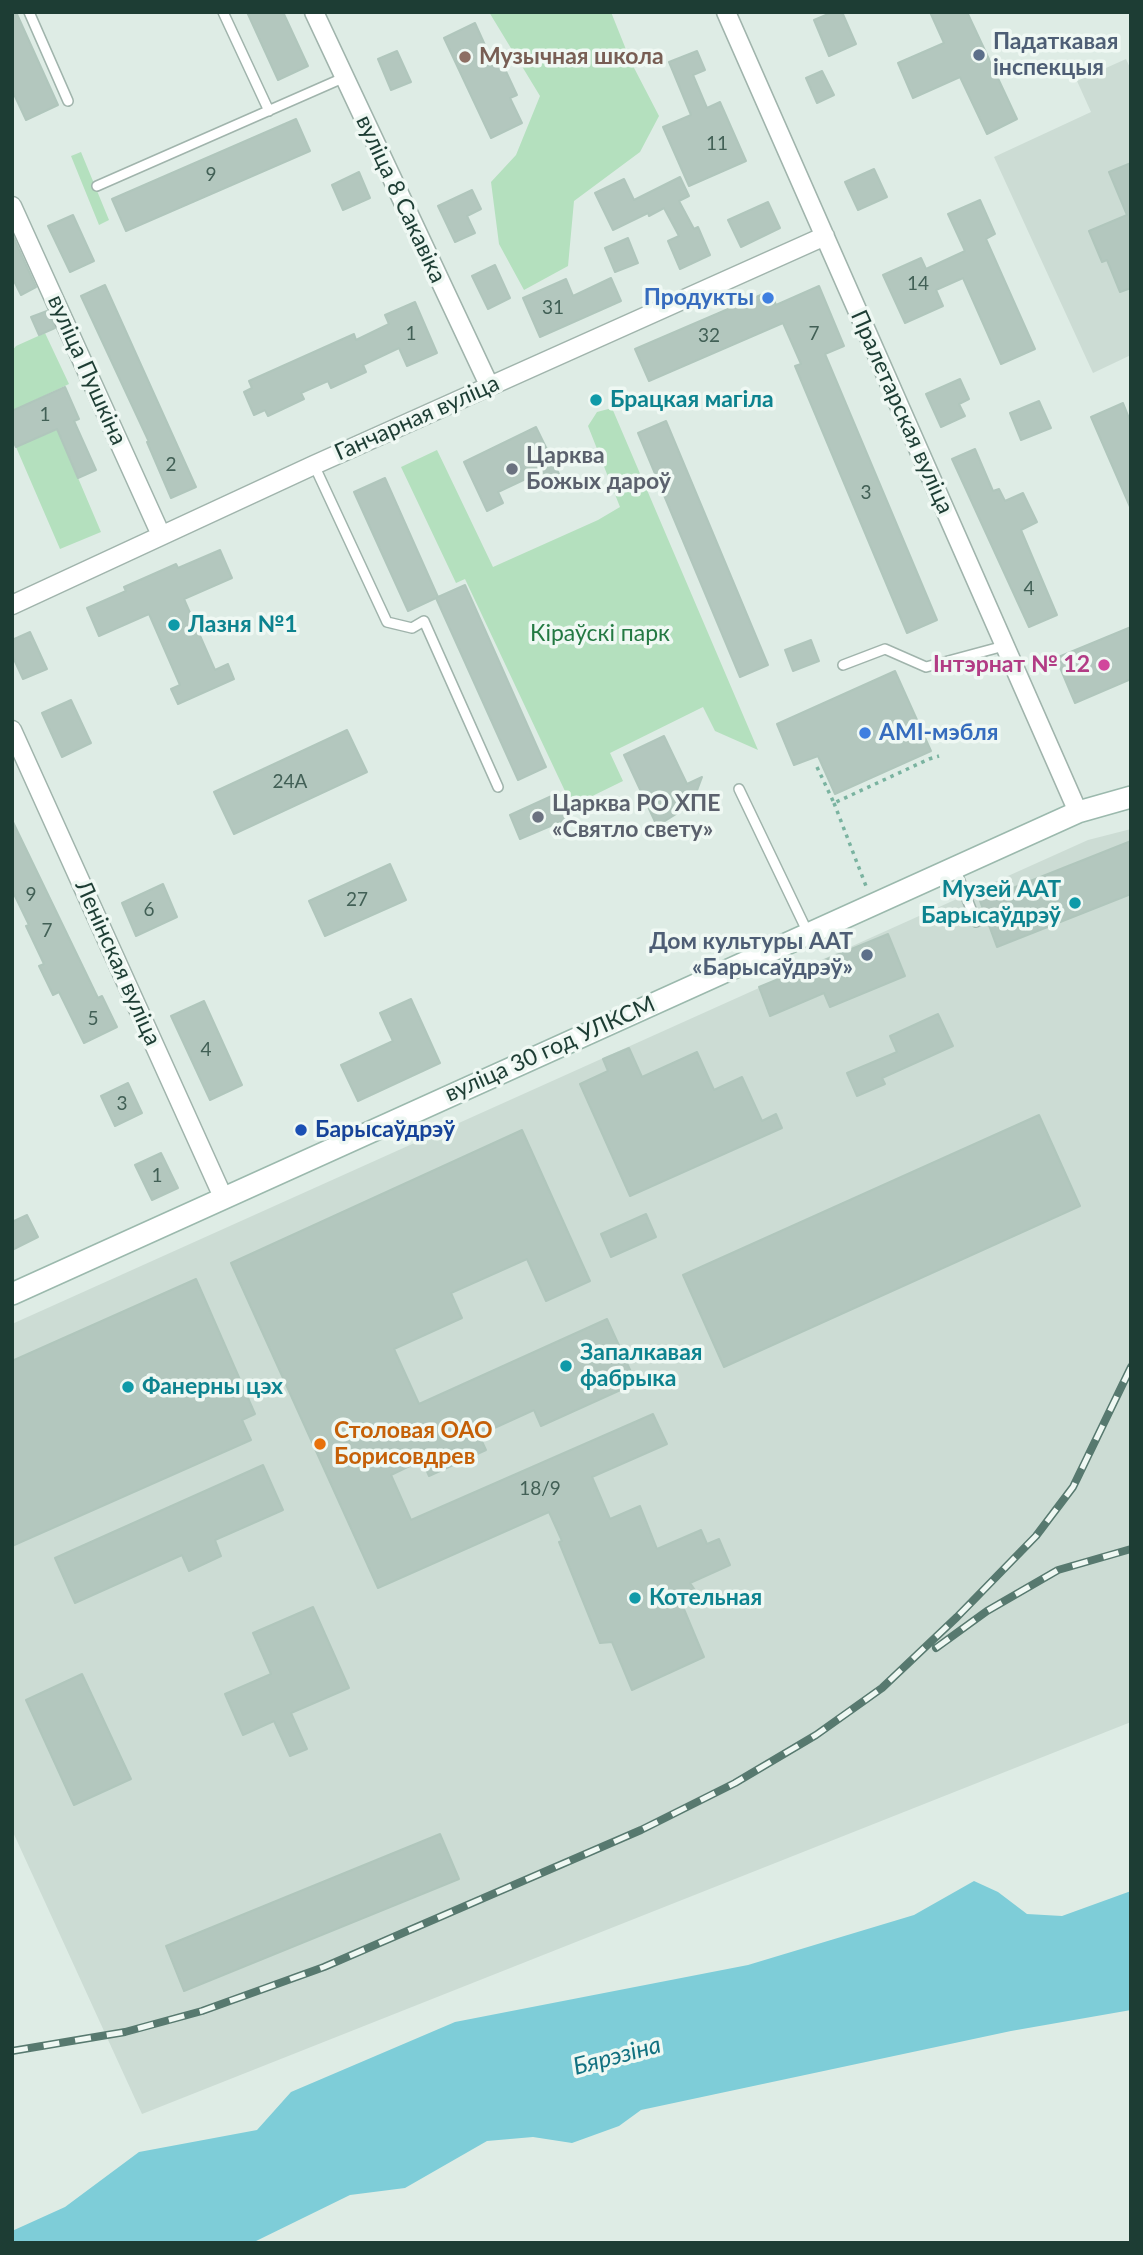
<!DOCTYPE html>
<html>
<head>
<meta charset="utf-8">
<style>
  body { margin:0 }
  #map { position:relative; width:1143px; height:2255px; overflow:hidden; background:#deece5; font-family:Lato,sans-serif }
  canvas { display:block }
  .frame { position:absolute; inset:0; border:14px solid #1d3d34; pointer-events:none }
</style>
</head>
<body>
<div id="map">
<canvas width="1143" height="2255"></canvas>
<div class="frame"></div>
</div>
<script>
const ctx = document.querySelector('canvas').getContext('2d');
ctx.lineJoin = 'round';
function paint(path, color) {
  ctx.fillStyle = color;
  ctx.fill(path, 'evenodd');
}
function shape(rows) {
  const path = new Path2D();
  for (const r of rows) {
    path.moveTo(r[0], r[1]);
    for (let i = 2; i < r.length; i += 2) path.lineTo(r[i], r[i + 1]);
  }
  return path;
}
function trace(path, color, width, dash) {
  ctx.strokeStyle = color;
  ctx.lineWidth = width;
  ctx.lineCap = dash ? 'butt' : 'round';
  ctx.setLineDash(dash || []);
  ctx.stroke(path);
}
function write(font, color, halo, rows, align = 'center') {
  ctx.font = font + ' Lato,sans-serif';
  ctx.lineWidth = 7;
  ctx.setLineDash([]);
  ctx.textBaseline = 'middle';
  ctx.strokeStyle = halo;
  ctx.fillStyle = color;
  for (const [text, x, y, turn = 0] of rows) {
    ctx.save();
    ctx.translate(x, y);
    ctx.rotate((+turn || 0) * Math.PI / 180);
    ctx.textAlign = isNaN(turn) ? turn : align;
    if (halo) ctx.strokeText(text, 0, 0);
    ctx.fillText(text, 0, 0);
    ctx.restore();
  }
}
paint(shape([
  [1126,59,1131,70,1131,355,1093,373,994,157,1091,112,1077,81],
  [1131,829,1131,1722,142,2114,12,1830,12,1324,1088,840]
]), '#ccdcd4');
paint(shape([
  [489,12,611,12,631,62,659,116,640,152,574,201,568,266,524,290,499,244,491,182,516,155,540,96],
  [81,152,109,220,99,225,71,156],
  [45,333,69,384,12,411,12,351,16,346],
  [612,408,758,750,715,731,703,707,610,753,623,781,572,806,465,579,456,583,401,467,437,450,493,567,598,520,620,507,588,426,597,412],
  [75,422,84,443,67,452,101,532,60,549,16,447]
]), '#b4e0be');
paint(shape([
  [974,1881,998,1892,1027,1914,1062,1916,1131,1891,1131,2010,1011,2031,641,2110,619,2126,572,2143,533,2137,487,2141,405,2188,350,2195,252,2243,12,2243,12,2231,65,2207,139,2152,257,2130,291,2092,455,2022,748,1965,914,1915]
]), '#7ecdd8');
const building = shape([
  [12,12,16,12,58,105,26,120,12,90,12,12],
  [247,12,283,12,308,66,278,80,247,12],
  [833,12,842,12,856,44,829,56,814,20,833,12],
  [930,12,967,12,1017,119,987,134,960,77,913,98,898,63,944,43,930,12],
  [475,23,489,54,496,50,517,95,510,98,522,123,491,138,444,38,475,23],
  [397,51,411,82,391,90,378,59,397,51],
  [697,51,705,70,693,75,707,108,720,102,746,161,689,186,663,127,691,115,669,62,697,51],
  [822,71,834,95,817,103,806,78,822,71],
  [296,119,310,151,126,231,112,199,296,119],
  [1131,163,1131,288,1120,292,1107,260,1102,262,1089,231,1127,215,1109,172,1131,163],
  [874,169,887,197,858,210,845,182,874,169],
  [359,172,370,198,343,210,332,185,359,172],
  [680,177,689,196,679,201,694,229,698,227,710,255,680,269,668,241,679,236,664,208,649,216,648,213,613,230,595,193,624,179,634,200,680,177],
  [472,190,481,209,467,216,475,233,455,242,438,206,472,190],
  [980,200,995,234,986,239,1035,349,1001,364,963,278,936,290,943,306,905,323,883,275,921,258,926,269,965,251,948,214,980,200],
  [768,202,780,228,741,247,728,220,768,202],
  [73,215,94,261,70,272,48,226,73,215],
  [12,234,36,287,21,295,12,277,12,234],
  [628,238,638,263,615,272,605,248,628,238],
  [495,265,510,298,488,309,472,276,495,265],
  [611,278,621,301,540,337,523,298,566,279,573,296,611,278],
  [105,285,196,487,171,498,147,442,149,442,81,296,105,285],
  [819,286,844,346,825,354,937,620,907,633,795,366,801,364,783,323,649,381,635,349,770,291,776,305,819,286],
  [415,302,437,353,407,366,399,348,363,365,366,372,331,388,328,381,301,393,304,399,268,416,265,410,254,415,244,392,252,388,249,381,354,334,356,340,389,324,385,315,415,302],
  [47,311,55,328,39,335,31,317,47,311],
  [960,379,969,399,959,404,965,416,941,427,926,394,960,379],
  [65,387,79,419,74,421,96,470,78,478,57,429,16,447,12,439,12,411,65,387],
  [1039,401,1051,428,1021,440,1010,413,1039,401],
  [1123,403,1131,423,1131,509,1091,417,1123,403],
  [666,421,768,665,740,677,638,433,666,421],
  [536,427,560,476,538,487,532,476,498,492,503,503,487,511,464,462,536,427],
  [975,449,993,491,999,489,1005,501,1023,493,1037,522,1021,530,1057,615,1029,627,952,459,975,449],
  [385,478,438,597,465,585,546,767,518,780,436,598,408,611,354,492,385,478],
  [220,550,232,578,184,599,215,670,228,664,234,679,178,704,171,689,180,685,149,614,99,636,87,608,126,591,124,587,176,564,178,568,220,550],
  [1131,627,1131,679,1075,703,1056,658,1131,627],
  [30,632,47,669,23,679,12,655,12,640,30,632],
  [811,640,819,661,793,671,785,650,811,640],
  [895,671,931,751,835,794,818,756,794,765,777,724,895,671],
  [71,700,91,743,62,757,42,713,71,700],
  [347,730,367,772,234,834,214,792,347,730],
  [664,736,687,784,702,777,692,804,657,826,624,755,664,736],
  [556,794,567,819,520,839,510,815,556,794],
  [12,820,98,998,102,996,117,1027,84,1043,59,992,53,995,39,966,44,964,26,926,29,925,12,890,12,820],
  [1131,841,1131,894,997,947,980,901,1131,841],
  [390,864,406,900,325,936,309,901,390,864],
  [163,884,177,917,136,936,122,903,163,884],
  [888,934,905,976,830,1007,824,993,770,1016,759,987,888,934],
  [411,999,440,1063,358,1101,341,1065,393,1041,380,1013,411,999],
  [204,1001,242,1085,210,1100,171,1016,204,1001],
  [938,1014,953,1046,882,1078,885,1084,857,1096,847,1073,897,1052,890,1036,938,1014],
  [629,1048,642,1077,697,1052,714,1090,742,1077,762,1121,776,1114,782,1128,630,1196,580,1084,608,1071,603,1059,629,1048],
  [128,1083,142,1113,115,1126,101,1096,128,1083],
  [1039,1115,1080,1206,724,1367,683,1275,1039,1115],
  [522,1130,590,1281,546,1301,527,1259,451,1293,462,1318,394,1349,419,1404,607,1319,636,1383,541,1426,534,1410,479,1435,486,1450,429,1476,422,1460,391,1475,411,1520,653,1414,667,1444,592,1477,610,1519,640,1506,657,1549,701,1530,707,1544,719,1539,730,1565,690,1583,697,1593,681,1602,704,1657,632,1690,612,1642,600,1643,559,1542,562,1541,549,1512,378,1588,231,1263,522,1130],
  [161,1153,178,1188,152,1200,135,1165,161,1153],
  [646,1214,656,1237,611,1257,601,1234,646,1214],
  [27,1215,38,1237,12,1250,12,1222,27,1215],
  [196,1279,255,1414,242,1420,251,1440,12,1546,12,1361,196,1279],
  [263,1465,283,1510,215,1540,221,1556,189,1571,182,1555,75,1603,55,1558,263,1465],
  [313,1607,349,1688,291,1713,307,1749,290,1756,274,1721,243,1735,225,1694,271,1674,253,1633,313,1607],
  [82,1674,131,1779,74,1805,26,1700,82,1674],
  [440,1834,459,1879,184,1991,166,1946,440,1834]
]);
paint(building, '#b3c7be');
trace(building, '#b0c6bc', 2);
const lane = shape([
  [29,12,68,101],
  [223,12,269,111],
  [97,186,343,78],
  [314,465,387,622,412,628,424,621,498,787],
  [843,665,885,649,926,667,1004,646],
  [739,789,808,933],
  [955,868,976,922]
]);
const street = shape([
  [314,12,489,385],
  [726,12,1078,812],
  [12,206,161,535],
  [12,605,314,465,825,236],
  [12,730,223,1197]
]);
const secondary = shape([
  [12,1294,1078,812,1131,797]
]);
trace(lane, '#a0b4ac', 12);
trace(street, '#a0b4ac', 21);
trace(secondary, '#9bb9ad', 24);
trace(shape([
  [817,767,834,803,929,759,939,756],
  [834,803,866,886]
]), '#7ab3a0', 3.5, [3.5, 5]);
trace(lane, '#fff', 9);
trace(street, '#fff', 18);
trace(secondary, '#fff', 21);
const rail = shape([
  [936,1648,987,1611,1058,1570,1131,1549],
  [12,2051,125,2032,202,2011,324,1967,641,1830,735,1783,816,1735,882,1688,957,1617,1036,1536,1073,1487,1131,1367]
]);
trace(rail, '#57796f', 8);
trace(rail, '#eff8f3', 5, [16]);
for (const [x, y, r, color] of [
  [979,55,7,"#5c6f8a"],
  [465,57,7,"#8d6e63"],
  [768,298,7,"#3f7fe0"],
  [596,400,7,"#0f9aa8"],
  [512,469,7,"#6b7280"],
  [174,625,7,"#0f9aa8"],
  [1104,665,7,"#d1479c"],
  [865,733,7,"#3f7fe0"],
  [538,817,7,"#6b7280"],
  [1075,903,7,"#0f9aa8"],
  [867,955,7,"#5c6f8a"],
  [301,1130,7,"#1a4fb4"],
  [566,1366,7,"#0f9aa8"],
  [128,1387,7,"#0f9aa8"],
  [320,1444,7,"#e8710a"],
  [635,1598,7,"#0f9aa8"]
]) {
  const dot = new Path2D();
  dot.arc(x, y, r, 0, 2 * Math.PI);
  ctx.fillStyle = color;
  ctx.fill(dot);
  trace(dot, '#eff8f3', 2.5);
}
write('19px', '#426056', null, [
  ["11",717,144],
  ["9",211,175],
  ["14",918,284],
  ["31",553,308],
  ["1",411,334],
  ["7",814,334],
  ["32",709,336],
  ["1",45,415],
  ["2",171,465],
  ["3",866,493],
  ["4",1029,589],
  ["24А",290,782],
  ["9",31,895],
  ["27",357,900],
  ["6",149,910],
  ["7",47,931],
  ["5",93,1019],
  ["4",206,1050],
  ["3",122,1104],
  ["1",157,1176],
  ["18/9",540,1489]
]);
write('bold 23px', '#4e5e75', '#eff8f3', [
  ["Падаткавая",993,42],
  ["інспекцыя",993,68],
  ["Дом культуры ААТ",853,942,"right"],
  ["«Барысаўдрэў»",853,968,"right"]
], 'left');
write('bold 23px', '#785e54', '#eff8f3', [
  ["Музычная школа",479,57]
], 'left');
write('23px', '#1d3d34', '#eff8f3', [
  ["вуліца 8 Сакавіка",401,199,65],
  ["вуліца Пушкіна",87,370,66],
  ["Пралетарская вуліца",902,412,66],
  ["Ганчарная вуліца",417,418,-24],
  ["Ленінская вуліца",118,963,66],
  ["вуліца 30 год УЛКСМ",550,1049,-24]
]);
write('bold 23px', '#366cbe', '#eff8f3', [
  ["Продукты",754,298],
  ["AMI-мэбля",879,733,"left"]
], 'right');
write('bold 23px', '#0d838f', '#eff8f3', [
  ["Брацкая магіла",610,400],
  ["Лазня №1",188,625],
  ["Музей ААТ",1061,890,"right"],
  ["Барысаўдрэў",1061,916,"right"],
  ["Запалкавая",580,1353],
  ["фабрыка",580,1379],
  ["Фанерны цэх",142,1387],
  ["Котельная",649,1598]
], 'left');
write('bold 23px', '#5b616d', '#eff8f3', [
  ["Царква",526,456],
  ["Божых дароў",526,482],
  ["Царква РО ХПЕ",552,804],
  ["«Святло свету»",552,830]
], 'left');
write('23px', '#237942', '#eff8f3', [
  ["Кіраўскі парк",600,634]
]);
write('bold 23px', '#b23c85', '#eff8f3', [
  ["Інтэрнат № 12",1090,665]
], 'right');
write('bold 23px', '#164399', '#eff8f3', [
  ["Барысаўдрэў",315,1130]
], 'left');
write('bold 23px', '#c56008', '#eff8f3', [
  ["Столовая ОАО",334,1431],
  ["Борисовдрев",334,1457]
], 'left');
write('italic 24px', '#117180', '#eff8f3', [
  ["Бярэзіна",617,2056,-15]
]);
</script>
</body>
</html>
